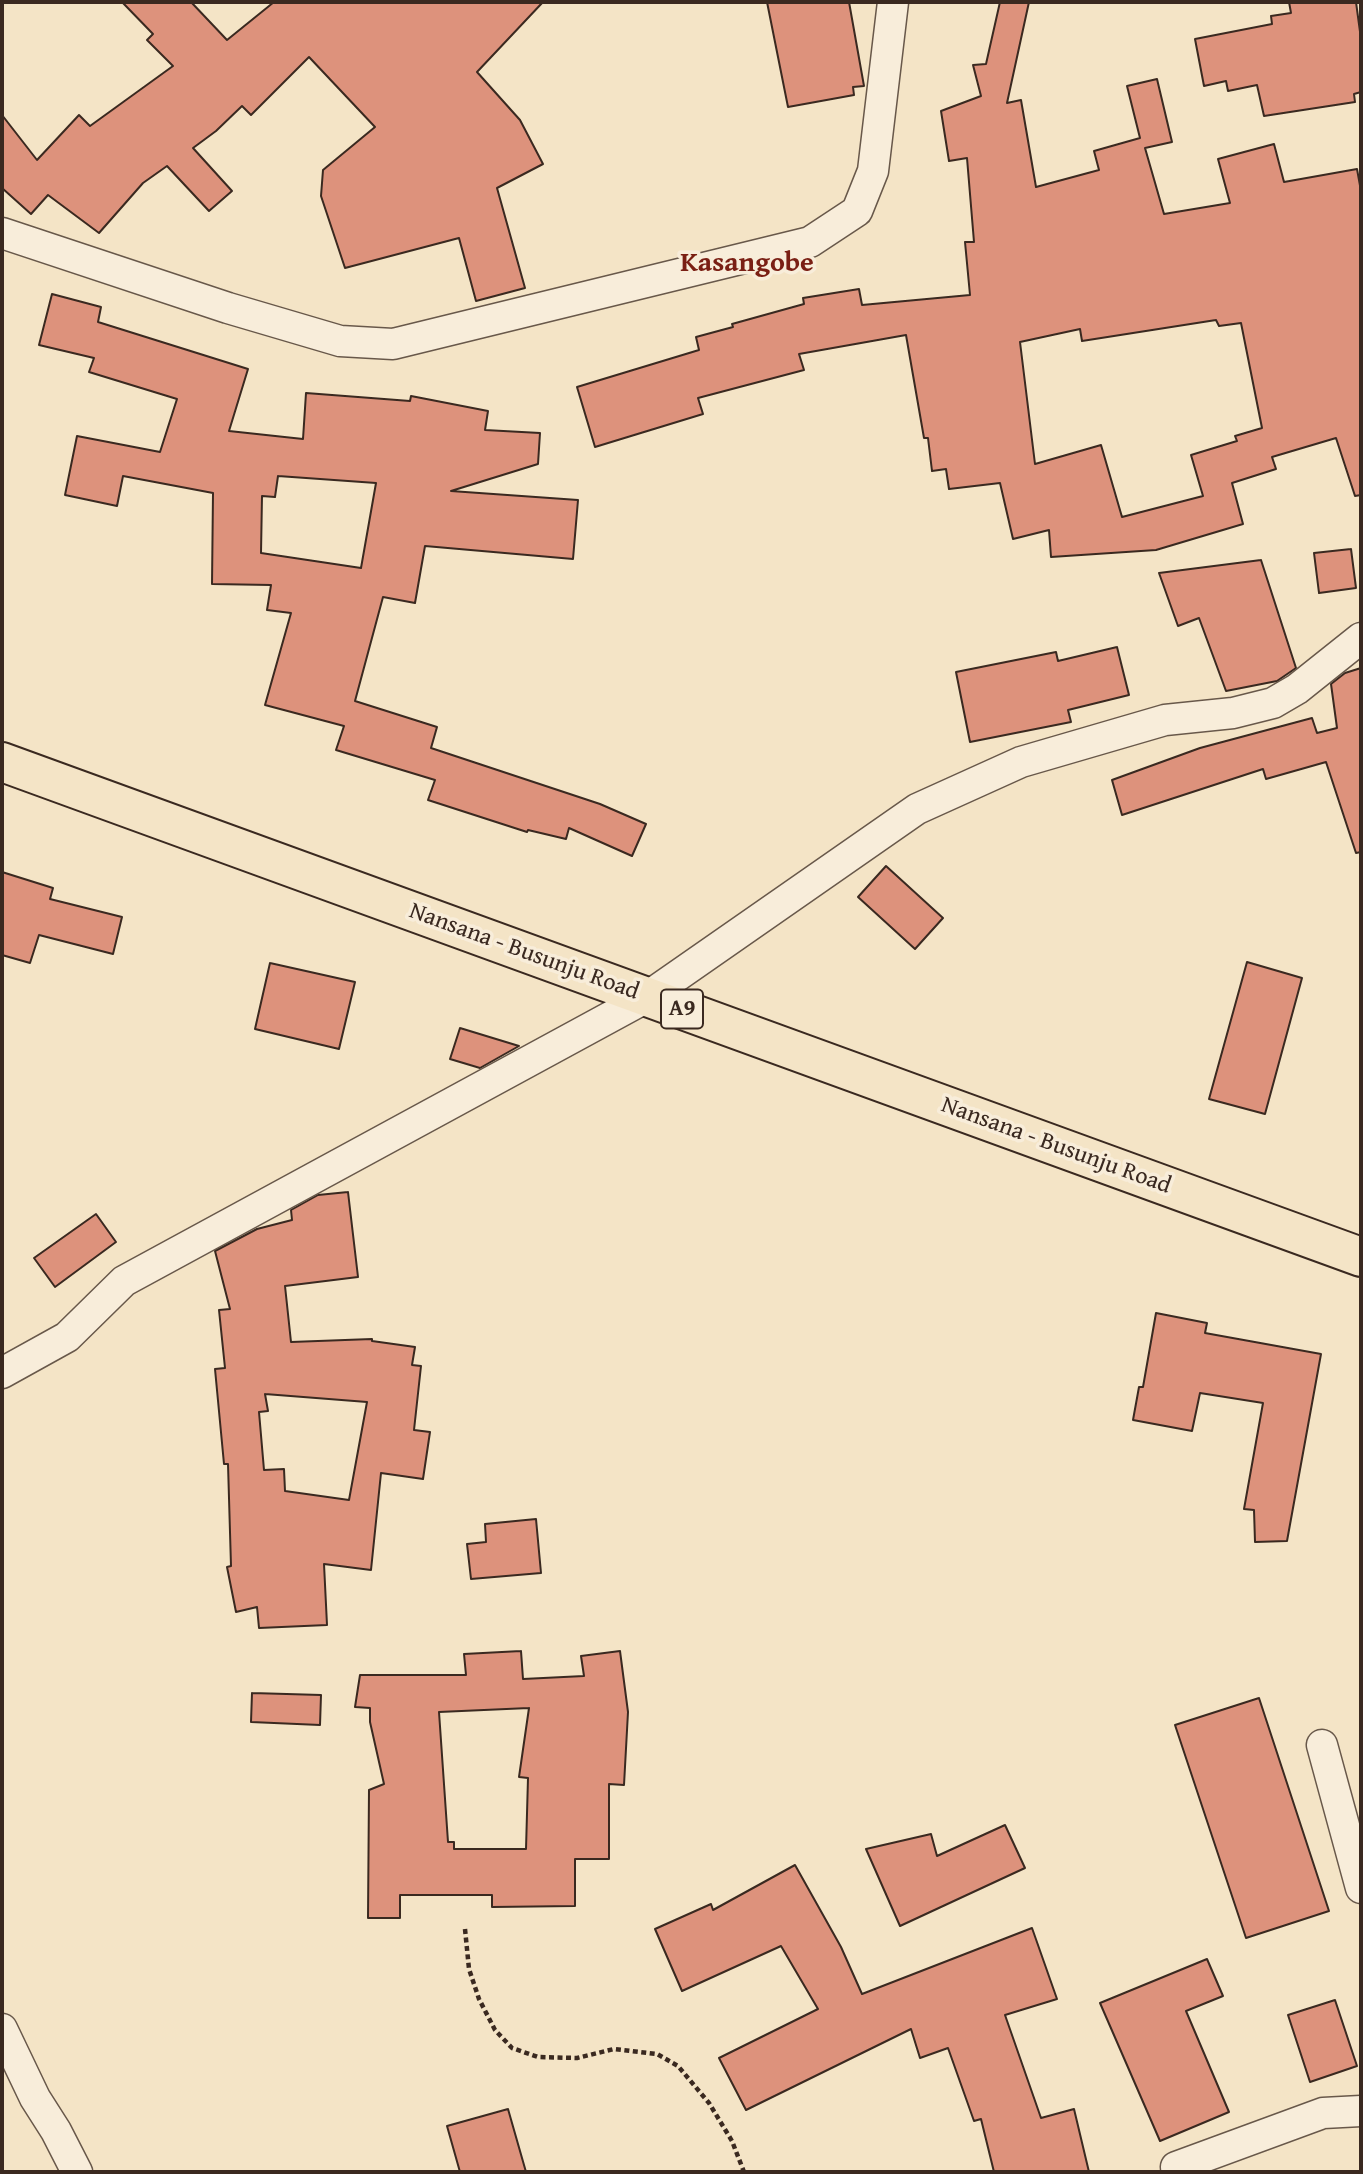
<!DOCTYPE html>
<html>
<head>
<meta charset="utf-8">
<style>
  body { margin:0 }
  #map { position:relative; width:1363px; height:2174px; overflow:hidden; background:#f4e4c6; font-family:"Gentium Book Plus",serif }
  canvas { display:block }
  .frame { position:absolute; inset:0; border:4px solid #3a2920; pointer-events:none }
</style>
</head>
<body>
<div id="map">
<canvas width="1363" height="2174"></canvas>
<div class="frame"></div>
</div>
<script>
const ctx = document.querySelector('canvas').getContext('2d');
ctx.lineJoin = 'round';
function paint(path, color) {
  ctx.fillStyle = color;
  ctx.fill(path, 'evenodd');
}
function shape(rows) {
  const path = new Path2D();
  for (const r of rows) {
    path.moveTo(r[0], r[1]);
    for (let i = 2; i < r.length; i += 2) path.lineTo(r[i], r[i + 1]);
  }
  return path;
}
function trace(path, color, width, dash) {
  ctx.strokeStyle = color;
  ctx.lineWidth = width;
  ctx.lineCap = dash ? 'butt' : 'round';
  ctx.setLineDash(dash || []);
  ctx.stroke(path);
}
function write(font, color, halo, rows, align = 'center') {
  ctx.font = font + ' "Gentium Book Plus",serif';
  ctx.lineWidth = 7;
  ctx.setLineDash([]);
  ctx.textBaseline = 'middle';
  ctx.strokeStyle = halo;
  ctx.fillStyle = color;
  for (const [text, x, y, turn = 0] of rows) {
    ctx.save();
    ctx.translate(x, y);
    ctx.rotate((+turn || 0) * Math.PI / 180);
    ctx.textAlign = isNaN(turn) ? turn : align;
    if (halo) ctx.strokeText(text, 0, 0);
    ctx.fillText(text, 0, 0);
    ctx.restore();
  }
}
const building = shape([
  [122,2,191,2,227,40,274,2,543,2,477,72,520,120,543,164,497,188,525,288,476,301,459,238,345,268,321,196,323,170,375,127,309,57,251,115,242,106,216,131,193,148,232,191,209,211,167,166,143,183,99,233,48,195,31,214,2,188,2,115,37,160,79,115,90,126,173,66,147,40,153,34,122,2],
  [767,2,849,2,864,86,853,87,854,95,788,107,767,2],
  [1000,2,1029,2,1007,103,1021,100,1036,187,1099,170,1094,151,1140,138,1127,86,1157,79,1172,142,1145,148,1164,214,1230,203,1218,159,1274,144,1284,182,1357,169,1361,191,1361,495,1355,496,1336,438,1272,457,1276,469,1232,483,1243,524,1156,550,1051,557,1049,530,1013,539,1000,483,949,489,946,469,932,471,928,438,924,438,906,335,799,354,804,370,698,398,703,414,595,447,577,387,699,350,696,337,733,327,732,324,804,304,803,298,859,289,862,305,970,295,965,242,974,242,967,158,949,161,941,111,981,96,973,65,986,64,1000,2],
  [1216,320,1219,326,1241,323,1262,428,1235,436,1237,441,1191,455,1203,496,1122,517,1101,445,1035,464,1020,342,1080,329,1082,341,1216,320],
  [1289,2,1356,2,1361,39,1361,92,1354,94,1355,102,1264,116,1257,85,1228,91,1226,81,1204,86,1195,39,1272,24,1271,16,1291,13,1289,2],
  [52,294,101,307,98,322,248,369,229,431,303,439,306,393,410,401,411,396,488,411,485,430,540,433,538,464,451,491,578,500,573,559,425,546,415,603,383,597,355,701,437,727,431,748,600,804,646,824,632,856,569,828,566,839,528,830,527,832,428,800,435,780,336,750,344,726,265,705,291,613,267,610,271,585,212,584,213,493,123,476,117,506,65,495,77,436,160,452,177,399,89,372,94,358,39,345,52,294],
  [278,476,376,483,361,568,261,553,262,496,275,497,278,476],
  [1351,549,1356,588,1319,593,1314,553,1351,549],
  [1261,560,1296,668,1277,681,1226,691,1199,618,1178,626,1159,573,1261,560],
  [1117,647,1129,695,1068,710,1071,722,970,742,956,672,1056,652,1058,661,1117,647],
  [1361,668,1361,852,1356,853,1326,762,1266,779,1263,769,1122,815,1112,780,1200,748,1312,718,1317,733,1337,728,1331,684,1345,673,1361,668],
  [886,866,943,918,915,949,858,897,886,866],
  [2,872,53,888,50,899,122,917,113,954,39,935,30,963,2,955,2,872],
  [1247,962,1302,978,1265,1114,1209,1099,1247,962],
  [270,963,355,982,339,1049,255,1029,270,963],
  [460,1028,519,1046,480,1068,450,1059,460,1028],
  [348,1192,358,1277,285,1286,291,1342,372,1339,372,1341,415,1347,412,1365,421,1366,414,1430,430,1432,423,1479,381,1473,371,1570,324,1564,327,1625,259,1628,257,1607,236,1612,227,1567,231,1566,228,1464,224,1464,215,1369,225,1368,219,1310,230,1309,215,1251,257,1229,292,1220,291,1210,318,1195,348,1192],
  [265,1394,367,1402,349,1500,285,1491,284,1469,264,1470,259,1412,268,1411,265,1394],
  [96,1214,116,1242,55,1287,34,1258,96,1214],
  [1156,1313,1207,1323,1205,1333,1321,1354,1287,1541,1255,1542,1254,1510,1244,1509,1263,1403,1200,1393,1192,1431,1133,1420,1139,1387,1143,1387,1156,1313],
  [536,1519,541,1573,471,1579,467,1544,486,1542,485,1524,536,1519],
  [521,1651,523,1679,584,1676,581,1656,620,1651,628,1712,624,1785,609,1784,609,1859,575,1859,575,1906,492,1907,492,1895,400,1895,400,1918,368,1918,369,1790,384,1784,370,1722,370,1708,355,1707,360,1675,466,1675,464,1654,521,1651],
  [529,1708,519,1777,528,1778,526,1849,454,1849,454,1842,448,1842,439,1712,529,1708],
  [252,1693,321,1695,320,1725,251,1722,252,1693],
  [1259,1698,1329,1911,1246,1938,1175,1725,1259,1698],
  [1005,1825,1025,1868,900,1926,866,1849,931,1834,937,1856,1005,1825],
  [795,1865,841,1947,862,1994,1032,1928,1057,1999,1005,2015,1041,2118,1074,2109,1089,2172,994,2172,981,2119,974,2121,948,2048,920,2058,911,2029,746,2110,719,2058,818,2009,781,1946,682,1991,655,1929,711,1904,713,1910,795,1865],
  [1207,1959,1223,1996,1186,2011,1229,2112,1160,2141,1100,2003,1207,1959],
  [1335,2000,1357,2066,1310,2082,1288,2015,1335,2000],
  [508,2109,526,2172,460,2172,447,2126,508,2109]
]);
paint(building, '#dd927c');
trace(building, '#3a2920', 2);
const street = shape([
  [2,233,228,308,340,341,393,344,810,242,857,211,873,171,893,2],
  [2,1373,67,1337,124,1281,647,997,917,809,1021,762,1165,720,1233,713,1273,703,1297,689,1361,638],
  [1322,1745,1361,1888],
  [2,2029,35,2098,56,2131,77,2172],
  [1176,2167,1323,2113,1361,2111]
]);
const primary = shape([
  [2,762,1361,1257]
]);
trace(street, '#68584a', 33);
trace(primary, '#3a2920', 42);
trace(shape([
  [465,1929,469,1969,479,1999,495,2030,512,2048,538,2057,577,2058,614,2049,657,2054,678,2066,709,2103,732,2141,744,2172]
]), '#3a2920', 4.5, [5, 3.5]);
trace(street, '#f8edda', 30);
trace(primary, '#f4e4c6', 38);
for (const [x, y, w] of [
  [682,1009,42]
]) {
  const box = new Path2D();
  box.roundRect(x - w / 2, y - 19.5, w, 39, 5);
  ctx.fillStyle = '#f8edda';
  ctx.fill(box);
  trace(box, '#3a2920', 2);
}
write('bold 23px', '#3a2920', null, [
  ["A9",682,1009]
]);
write('24px', '#3a2920', '#f8edda', [
  ["Nansana - Busunju Road",524,952,20],
  ["Nansana - Busunju Road",1056,1146,20]
]);
write('bold 28px', '#7a1f14', '#f8edda', [
  ["Kasangobe",747,264]
]);
</script>
</body>
</html>
